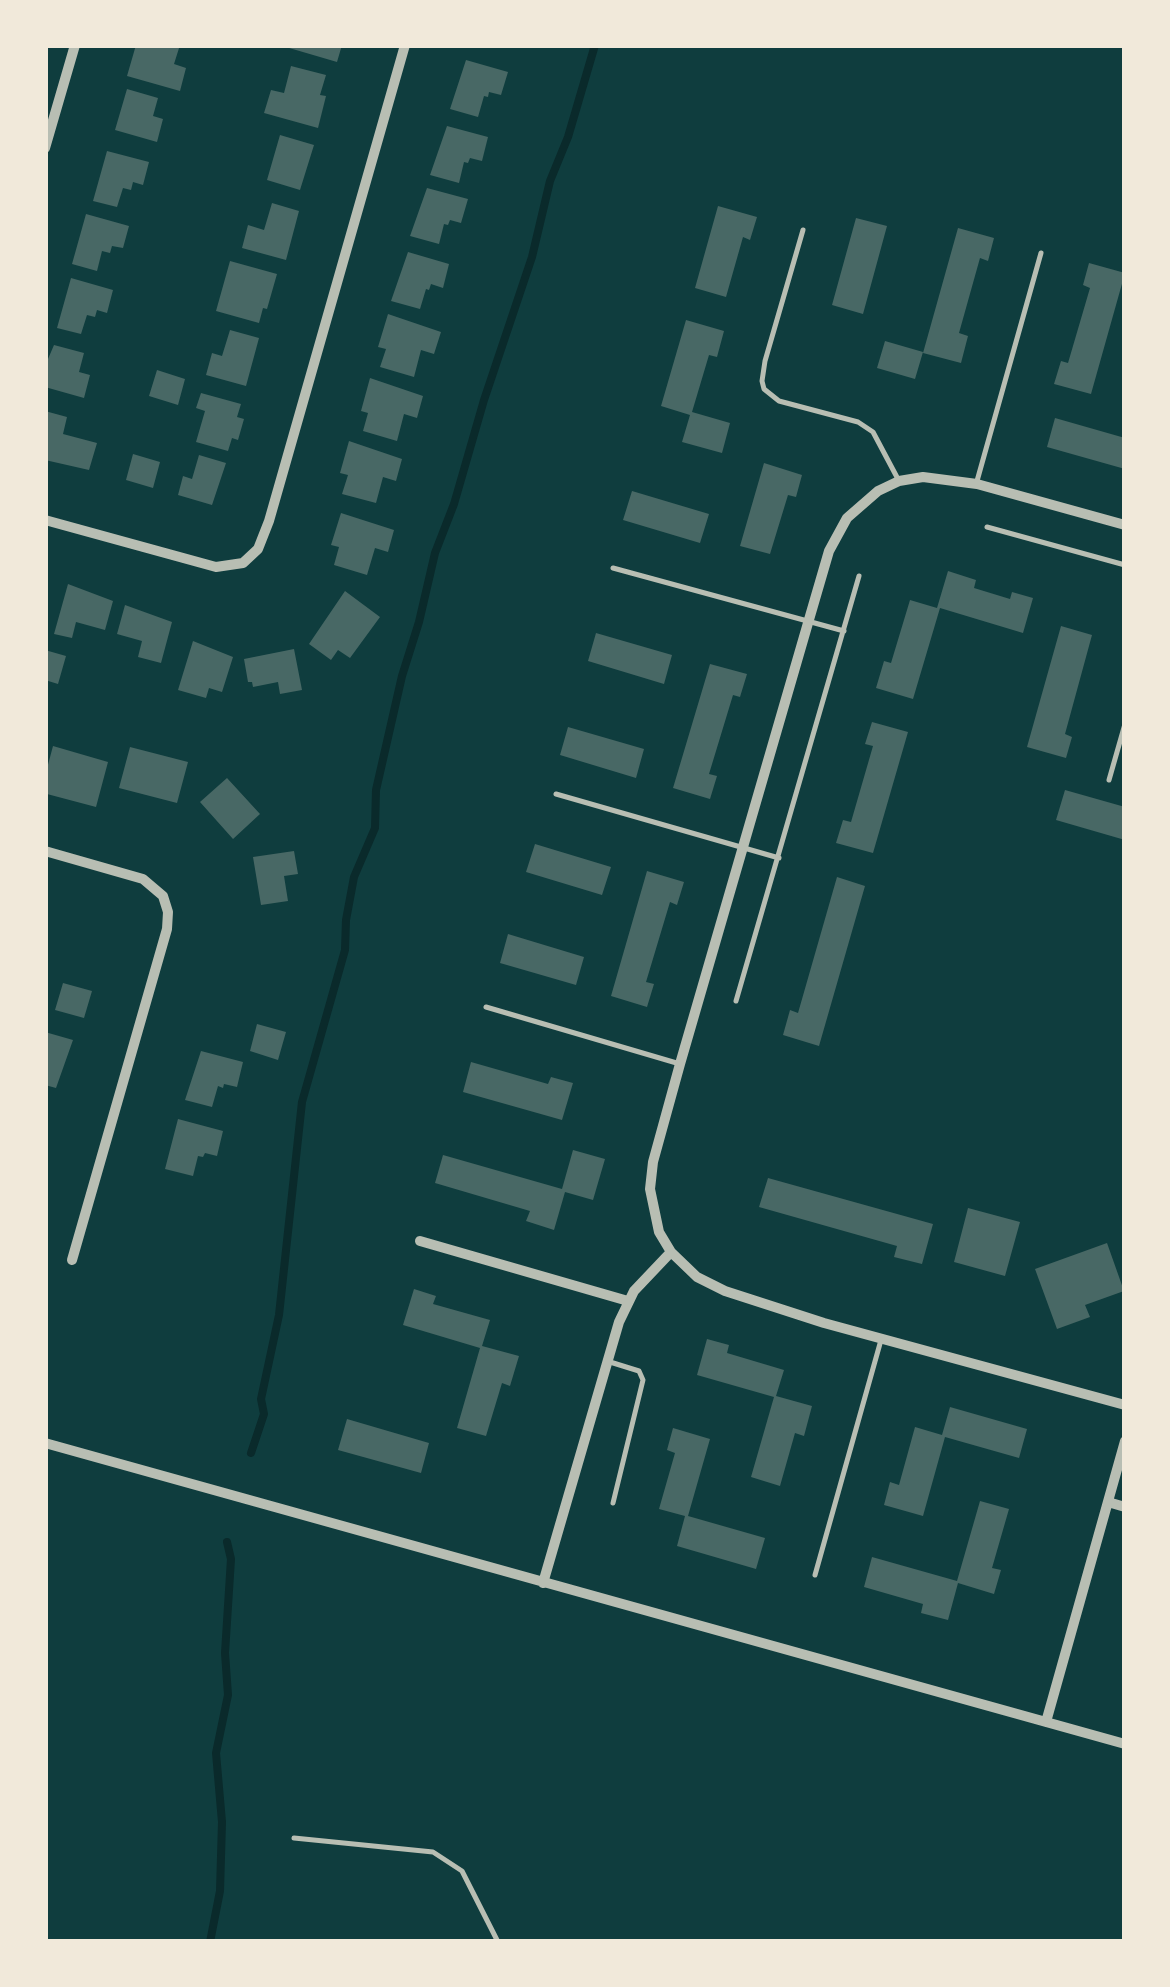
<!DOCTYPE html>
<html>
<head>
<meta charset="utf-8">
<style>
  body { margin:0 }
  #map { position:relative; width:1170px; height:1987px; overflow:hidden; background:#0f3d3e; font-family:Signika,sans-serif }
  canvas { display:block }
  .frame { position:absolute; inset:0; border:48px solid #f1e9da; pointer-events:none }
</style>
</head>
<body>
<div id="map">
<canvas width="1170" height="1987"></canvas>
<div class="frame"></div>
</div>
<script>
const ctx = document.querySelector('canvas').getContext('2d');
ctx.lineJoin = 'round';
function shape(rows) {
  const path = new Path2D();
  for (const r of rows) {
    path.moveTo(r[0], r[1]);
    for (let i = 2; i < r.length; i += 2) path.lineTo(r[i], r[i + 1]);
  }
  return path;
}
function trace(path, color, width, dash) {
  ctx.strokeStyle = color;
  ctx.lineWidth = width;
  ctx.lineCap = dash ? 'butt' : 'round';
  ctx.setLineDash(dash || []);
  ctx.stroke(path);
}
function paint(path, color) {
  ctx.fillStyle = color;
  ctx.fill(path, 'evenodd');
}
trace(shape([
  [251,1453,264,1414,261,1399,279,1315,302,1102,345,950,346,920,354,877,375,828,376,790,402,676,419,622,435,553,454,504,484,400,532,257,550,181,568,137,595,45],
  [210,1942,220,1891,222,1822,216,1753,228,1695,225,1653,231,1559,227,1542]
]), '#0a2a2b', 8);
paint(shape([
  [136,45,180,45,174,64,186,68,180,91,127,76],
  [279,45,342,45,337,62],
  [466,60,508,72,501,95,489,92,488,97,484,96,478,117,450,109],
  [291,66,326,75,320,95,326,96,318,128,264,113,271,90,284,93],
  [127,89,158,98,153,116,163,119,157,142,115,130],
  [447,126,488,137,482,161,470,158,468,163,464,162,459,183,430,175],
  [280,135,314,145,300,190,267,180],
  [107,151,149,162,143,185,133,182,131,190,123,188,117,207,93,201],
  [427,188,468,199,461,223,450,220,448,225,444,224,439,244,410,236],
  [272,203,299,211,286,260,242,248,248,225,264,230],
  [718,206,757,217,750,240,743,237,726,297,695,288],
  [86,214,129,226,123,248,112,246,110,253,102,251,97,271,72,264],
  [856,218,887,226,863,314,832,305],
  [958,228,994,238,988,261,980,258,959,333,968,336,961,363,923,353],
  [408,252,449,264,443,288,431,284,429,290,426,289,420,309,391,301],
  [230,261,277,274,267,309,263,308,259,323,216,311],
  [1089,263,1125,273,1091,394,1054,384,1061,361,1068,363,1090,288,1083,285],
  [71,278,113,290,107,313,97,310,95,317,87,315,81,334,57,328],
  [388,314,441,332,434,354,421,350,414,377,380,367,386,349,378,347],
  [686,320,724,331,717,357,709,355,692,412,730,423,722,453,682,442,690,415,661,406],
  [230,330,259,338,246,386,206,375,212,353,222,356],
  [885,341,923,352,915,379,877,368],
  [54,345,84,353,79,372,90,375,84,398,45,387,45,366],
  [157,370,185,379,178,405,149,396],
  [370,378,423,396,417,418,404,414,397,441,363,431,368,413,361,411],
  [201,393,241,404,237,417,244,419,238,440,232,438,228,451,196,442,205,411,196,408],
  [45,411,67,417,63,434,97,443,89,470,45,460],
  [1055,418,1125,438,1125,469,1047,447],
  [349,441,402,459,396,481,383,477,376,503,342,494,348,475,340,473],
  [133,454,160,462,153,488,126,480],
  [199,455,226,463,212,505,178,495,183,476,192,479],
  [764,463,802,475,796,497,788,495,770,554,740,546],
  [632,491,709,514,700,543,623,520],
  [341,513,394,530,388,552,375,548,367,575,334,565,339,547,331,545],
  [948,571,976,580,974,588,1010,599,1012,592,1033,598,1023,633,940,608,913,699,876,688,884,661,891,663,910,600,937,608],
  [68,584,113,601,105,630,76,622,72,638,54,634],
  [345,591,380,617,350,658,338,650,331,660,309,644],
  [125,605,172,622,161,663,138,657,142,641,117,634],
  [1061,626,1092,635,1065,734,1072,737,1066,758,1027,747],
  [596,633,672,655,664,684,588,661],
  [193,641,233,657,222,692,209,688,206,698,178,690],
  [294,649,302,690,280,694,278,682,253,687,252,682,248,682,244,659],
  [45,650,66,656,58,684,45,680],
  [710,664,747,674,740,697,733,695,709,774,717,776,710,799,673,788],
  [872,722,908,732,873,853,836,843,843,820,851,822,873,746,865,744],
  [568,727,644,749,636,778,560,755],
  [53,746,108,762,96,807,47,794,45,776],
  [130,747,188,762,177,803,119,788],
  [227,778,260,814,233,839,200,802],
  [1065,790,1125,807,1125,840,1056,820],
  [535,844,611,867,602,895,526,872],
  [294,851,298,874,284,876,288,901,261,905,253,857],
  [647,871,684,882,677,905,670,902,646,982,654,984,647,1007,611,996],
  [837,877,865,886,819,1046,783,1035,790,1010,798,1013],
  [508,934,584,957,576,985,500,963],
  [63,983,92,991,84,1018,55,1010],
  [257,1024,286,1032,278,1060,250,1051],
  [45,1032,73,1040,56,1088,45,1085],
  [201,1051,243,1062,237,1087,224,1084,223,1088,218,1086,212,1107,185,1100],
  [471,1062,548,1084,551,1077,573,1083,562,1120,463,1092],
  [178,1119,223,1131,217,1156,205,1153,203,1157,198,1156,193,1176,165,1169],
  [573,1150,605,1159,593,1200,565,1192,554,1230,526,1221,530,1211,435,1183,443,1155,562,1189],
  [768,1178,933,1224,922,1264,894,1257,897,1246,759,1207],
  [968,1208,1020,1222,1005,1276,954,1262],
  [1107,1243,1124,1291,1085,1305,1090,1317,1057,1329,1035,1269],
  [414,1289,436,1296,433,1304,490,1320,482,1346,519,1356,510,1386,502,1383,486,1436,457,1428,480,1348,403,1325],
  [707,1339,729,1345,727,1353,784,1370,776,1396,812,1406,804,1436,795,1433,780,1486,751,1477,774,1397,697,1375],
  [950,1407,1027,1429,1019,1458,945,1437,923,1516,884,1505,890,1482,899,1485,915,1427,942,1435],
  [347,1419,429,1443,421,1473,338,1450],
  [673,1428,710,1439,688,1516,765,1538,756,1569,677,1546,685,1516,659,1509,675,1453,667,1450],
  [980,1501,1009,1509,992,1568,1001,1570,994,1594,958,1583,948,1620,921,1613,923,1604,864,1587,872,1557,957,1581]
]), '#486865');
trace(shape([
  [803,230,765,361,762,381,764,389,779,401,858,422,873,432,899,481],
  [977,481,1041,253],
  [987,527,1125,565],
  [613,568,844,631],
  [1109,780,1125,724],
  [556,794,779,858],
  [736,1001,859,576],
  [486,1007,680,1064],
  [610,1362,639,1371,643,1380,613,1503],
  [815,1575,881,1340],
  [294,1838,433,1852,462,1871,498,1942]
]), '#b8beb3', 5);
trace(shape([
  [45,148,75,45],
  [45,520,216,567,243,563,258,549,269,521,405,45],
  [1125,525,977,484,923,477,899,481,878,491,847,518,829,551,808,623,680,1064,653,1162,650,1189,659,1232,671,1252,697,1277,725,1291,824,1323,1125,1405],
  [45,851,143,879,163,896,168,912,167,929,72,1260],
  [420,1241,628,1301],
  [45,1443,1125,1744],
  [1108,1502,1125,1507],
  [543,1583,619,1322,634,1291,671,1252],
  [1046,1722,1125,1441]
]), '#b8beb3', 10);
</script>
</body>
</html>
